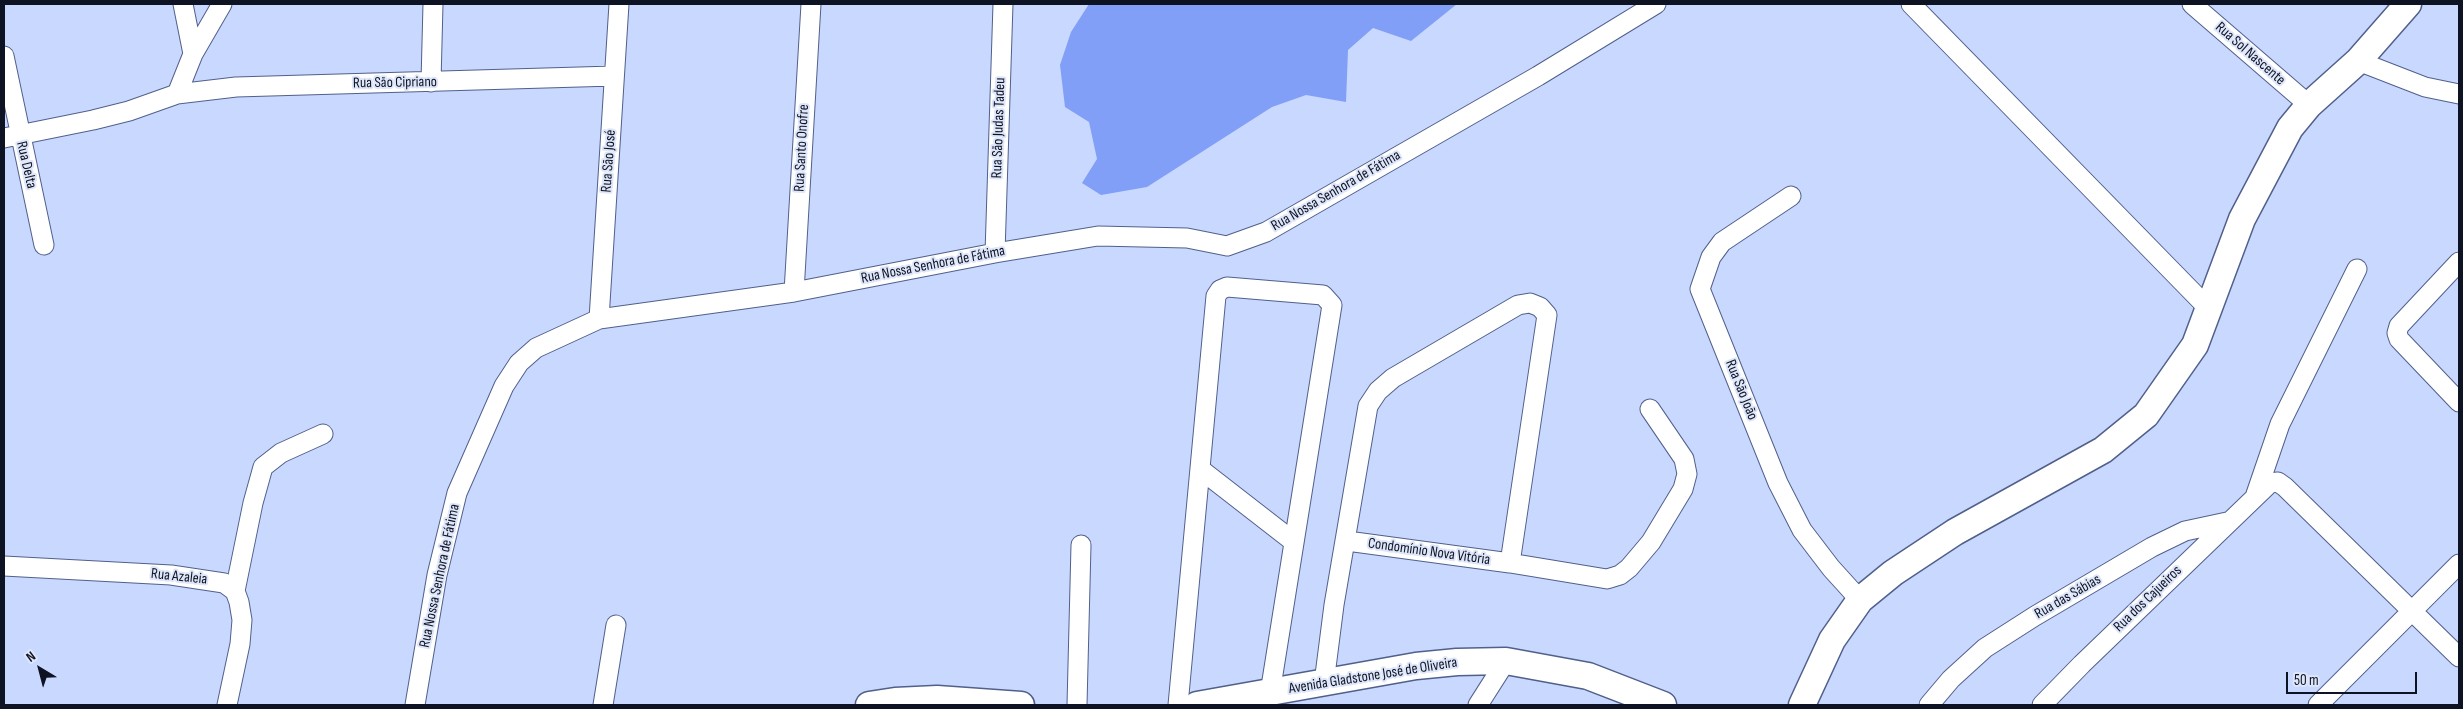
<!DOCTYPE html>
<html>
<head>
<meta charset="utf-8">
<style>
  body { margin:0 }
  #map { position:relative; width:2463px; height:709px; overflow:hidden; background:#c9d8ff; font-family:"Sofia Sans Condensed",sans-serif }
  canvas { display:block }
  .frame { position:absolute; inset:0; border:5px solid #0e1324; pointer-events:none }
  .north { position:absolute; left:15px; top:644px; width:50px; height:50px; -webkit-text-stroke:4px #dee6f9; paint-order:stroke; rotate:323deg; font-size:14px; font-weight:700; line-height:20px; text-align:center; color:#0e1324 }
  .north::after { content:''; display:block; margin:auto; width:18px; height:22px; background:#0e1324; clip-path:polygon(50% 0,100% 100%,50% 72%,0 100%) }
  .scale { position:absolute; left:2286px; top:672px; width:131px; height:22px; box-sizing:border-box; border:2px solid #0e1324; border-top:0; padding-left:6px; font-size:15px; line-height:18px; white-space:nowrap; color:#0e1324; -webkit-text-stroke:4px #dee6f9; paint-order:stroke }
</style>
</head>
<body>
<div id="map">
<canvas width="2463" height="709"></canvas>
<div class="frame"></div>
<div class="north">N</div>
<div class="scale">50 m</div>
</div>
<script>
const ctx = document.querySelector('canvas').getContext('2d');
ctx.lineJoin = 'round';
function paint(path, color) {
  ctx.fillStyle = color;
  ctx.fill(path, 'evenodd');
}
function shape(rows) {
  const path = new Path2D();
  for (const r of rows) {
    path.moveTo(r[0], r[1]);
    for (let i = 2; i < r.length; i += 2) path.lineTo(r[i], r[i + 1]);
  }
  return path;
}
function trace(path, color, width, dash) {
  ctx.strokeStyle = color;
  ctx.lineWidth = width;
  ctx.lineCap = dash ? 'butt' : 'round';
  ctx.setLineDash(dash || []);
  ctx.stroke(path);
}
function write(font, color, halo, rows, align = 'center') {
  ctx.font = font + ' "Sofia Sans Condensed",sans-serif';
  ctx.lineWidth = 4;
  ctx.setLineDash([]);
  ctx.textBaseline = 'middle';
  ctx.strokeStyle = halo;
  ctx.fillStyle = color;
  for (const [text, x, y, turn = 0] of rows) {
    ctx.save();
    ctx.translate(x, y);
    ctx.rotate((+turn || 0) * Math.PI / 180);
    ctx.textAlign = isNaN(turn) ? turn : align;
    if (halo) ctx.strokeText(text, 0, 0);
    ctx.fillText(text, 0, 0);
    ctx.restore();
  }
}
paint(shape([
  [1089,4,1457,4,1411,41,1373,28,1348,50,1346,102,1306,95,1272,107,1147,187,1101,195,1082,183,1097,159,1089,122,1065,107,1060,65,1071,32]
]), '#819ff6');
const street = shape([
  [183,4,193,54],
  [222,4,193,54,177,94,236,87,614,76],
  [1911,4,2210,310],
  [2192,4,2309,105],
  [4,56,44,245],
  [2358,61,2425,87,2459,94],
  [431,82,433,4],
  [4,138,93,120,129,111,177,94],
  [1791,196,1722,242,1711,257,1700,289,1778,483,1802,530,1831,568,1860,600],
  [995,253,1003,4],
  [2459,262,2399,326,2397,333,2399,339,2459,402],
  [794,292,811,4],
  [599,319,619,4],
  [1200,469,1294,542],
  [2256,494,2280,424,2357,269],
  [1347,541,1510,563],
  [4,566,171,575,224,583,235,591,239,602,242,620,240,644,227,705],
  [235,591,253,503,263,467,281,453,323,434],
  [1324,683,1334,605,1368,406,1378,391,1393,378,1518,305,1530,303,1540,307,1547,315,1510,563,1607,579,1620,575,1629,568,1651,542,1683,489,1687,474,1684,459,1650,409],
  [415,705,437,575,457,493,504,386,519,363,536,348,599,319,794,292,995,253,1098,236,1187,238,1227,246,1266,232,1538,76,1656,4],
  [603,705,616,625],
  [1077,705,1081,545],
  [1178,705,1216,296,1220,290,1227,287,1323,295,1332,305,1270,693],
  [1478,705,1506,661],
  [1929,705,1951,679,1985,648,2035,616,2152,547,2185,531,2227,522],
  [2042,705,2082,664,2270,483,2278,482,2285,487,2459,657],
  [2318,705,2459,564]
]);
const secondary = shape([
  [869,705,895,701,937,699,1021,705],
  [1197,705,1416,666,1457,662,1506,661,1588,676,1663,705],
  [1802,705,1832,640,1860,600,1893,573,1955,532,2103,450,2146,415,2195,345,2242,219,2290,128,2309,105,2358,61,2408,4]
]);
trace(street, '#51608a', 21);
trace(secondary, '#51608a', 29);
trace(street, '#fff', 19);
trace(secondary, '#fff', 26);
write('15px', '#0e1324', '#dee6f9', [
  ["Rua Sol Nascente",2250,54,41],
  ["Rua São Cipriano",395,83,-1],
  ["Rua São Judas Tadeu",999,128,-88],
  ["Rua Santo Onofre",802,148,-87],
  ["Rua São José",609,161,-86],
  ["Rua Delta",26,165,77],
  ["Rua Nossa Senhora de Fátima",1336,191,-30],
  ["Rua Nossa Senhora de Fátima",933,265,-11],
  ["Rua São João",1741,390,68],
  ["Condomínio Nova Vitória",1429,552,8],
  ["Rua Nossa Senhora de Fátima",440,576,-78],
  ["Rua Azaleia",179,577,6],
  ["Rua das Sábias",2068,597,-30],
  ["Rua dos Cajueiros",2148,599,-44],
  ["Avenida Gladstone José de Oliveira",1373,676,-9]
]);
</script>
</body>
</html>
